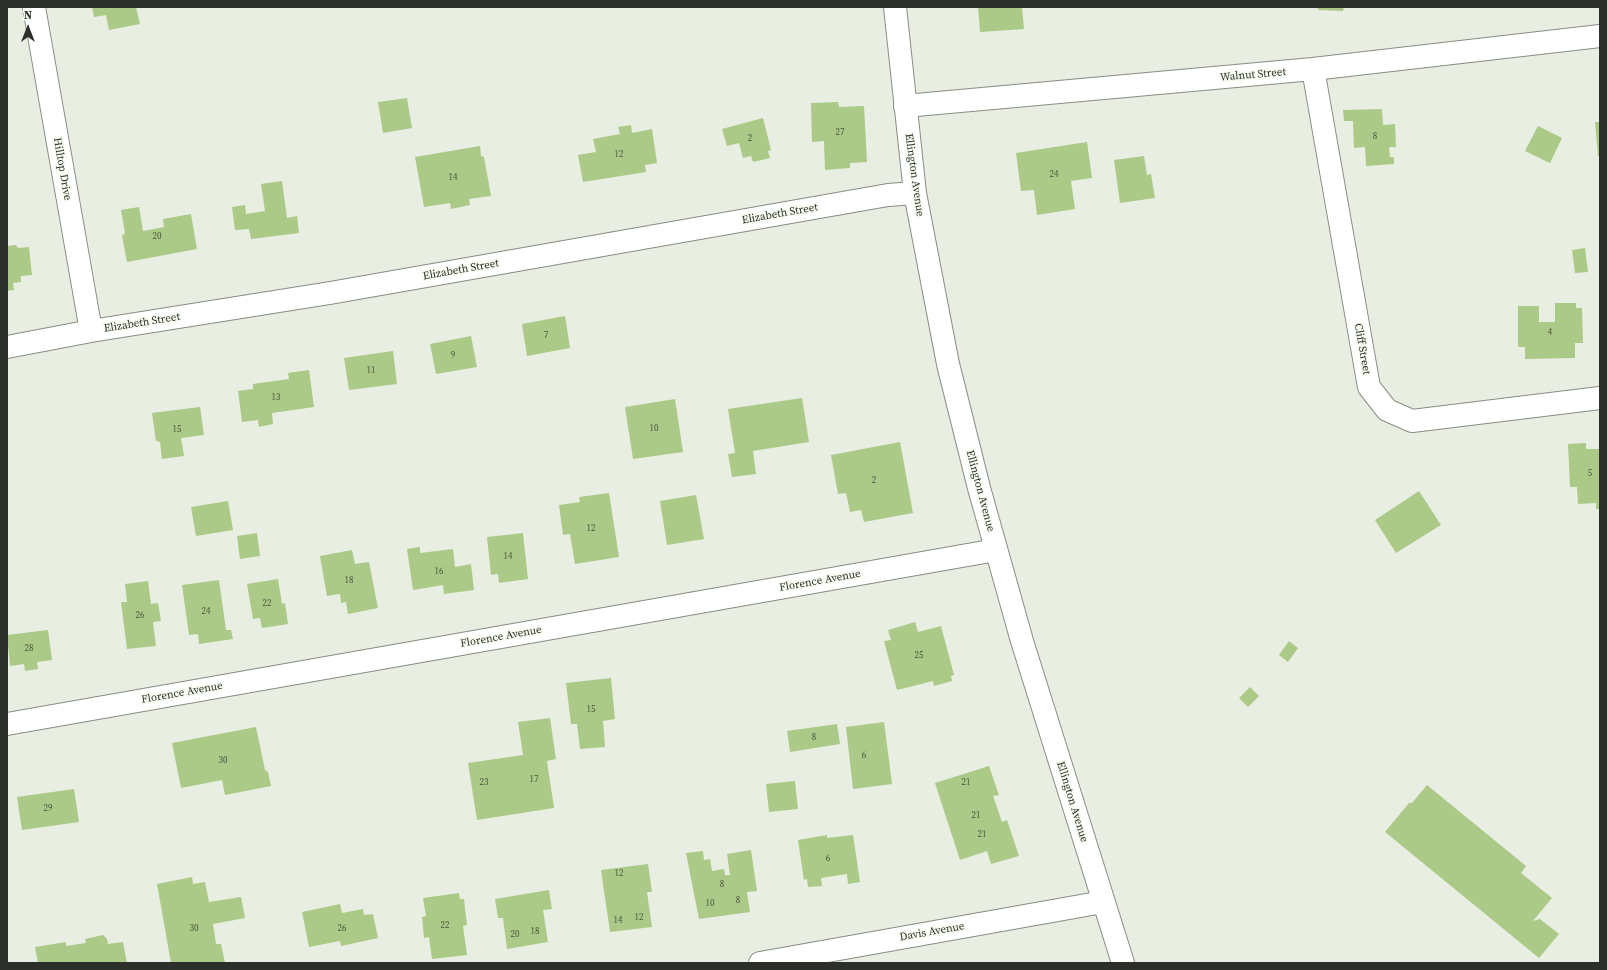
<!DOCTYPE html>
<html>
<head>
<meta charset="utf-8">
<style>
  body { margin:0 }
  #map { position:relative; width:1607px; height:970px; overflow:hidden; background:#e9eee2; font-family:"Source Serif 4",serif }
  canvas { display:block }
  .frame { position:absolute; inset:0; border:8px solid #2c2e2a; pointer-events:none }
  .north { position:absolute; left:8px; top:8px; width:40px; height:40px; -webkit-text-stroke:3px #f6fcf0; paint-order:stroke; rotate:0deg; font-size:11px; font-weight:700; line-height:16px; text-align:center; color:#2c2e2a }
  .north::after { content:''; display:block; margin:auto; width:14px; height:18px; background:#2c2e2a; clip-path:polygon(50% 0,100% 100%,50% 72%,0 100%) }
</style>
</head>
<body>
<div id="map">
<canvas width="1607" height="970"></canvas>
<div class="frame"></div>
<div class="north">N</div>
</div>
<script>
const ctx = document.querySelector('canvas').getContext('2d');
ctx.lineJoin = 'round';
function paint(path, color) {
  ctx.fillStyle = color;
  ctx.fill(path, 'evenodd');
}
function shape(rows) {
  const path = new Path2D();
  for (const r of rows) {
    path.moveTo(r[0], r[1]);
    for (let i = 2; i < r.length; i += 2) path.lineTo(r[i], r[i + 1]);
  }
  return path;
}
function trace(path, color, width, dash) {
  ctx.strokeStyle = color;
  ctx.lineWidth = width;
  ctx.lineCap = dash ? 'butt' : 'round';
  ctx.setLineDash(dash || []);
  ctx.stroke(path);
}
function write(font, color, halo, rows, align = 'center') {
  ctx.font = font + ' "Source Serif 4",serif';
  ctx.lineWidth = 3.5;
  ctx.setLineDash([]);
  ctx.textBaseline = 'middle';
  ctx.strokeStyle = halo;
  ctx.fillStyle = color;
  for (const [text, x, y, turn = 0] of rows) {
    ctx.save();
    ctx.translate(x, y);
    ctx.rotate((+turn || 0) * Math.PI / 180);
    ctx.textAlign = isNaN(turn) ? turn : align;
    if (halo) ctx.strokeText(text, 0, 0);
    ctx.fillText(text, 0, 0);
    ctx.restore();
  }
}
paint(shape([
  [92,7,136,7,140,24,109,30,106,15,94,17],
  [978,7,1022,7,1024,29,980,32],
  [1318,7,1344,7,1343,11,1318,10],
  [407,98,412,128,383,133,378,102],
  [838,102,839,107,864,106,867,162,850,163,850,168,825,170,824,141,812,142,811,103],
  [1382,109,1383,125,1395,124,1396,147,1389,147,1390,157,1394,157,1394,164,1366,166,1365,147,1354,148,1353,121,1344,121,1343,110],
  [763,118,771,150,768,151,770,158,753,162,751,156,743,158,739,143,727,146,722,129],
  [1595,122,1600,122,1600,156,1598,156],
  [631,125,632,133,652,129,657,163,645,165,646,172,583,182,578,155,596,152,593,139,620,134,618,127],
  [1538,126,1562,138,1550,163,1525,151],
  [1087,142,1092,178,1071,181,1075,209,1037,215,1034,190,1021,191,1016,153],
  [480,146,481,156,484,157,491,196,469,199,470,205,451,209,450,203,424,207,415,157],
  [1144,156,1147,175,1151,174,1155,198,1120,203,1114,160],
  [282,181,287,218,297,216,299,233,251,239,249,229,235,230,232,207,245,205,246,214,265,211,261,184],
  [139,207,143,231,164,227,163,219,191,214,197,249,127,262,122,236,125,233,121,210],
  [16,245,18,248,29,247,32,275,21,276,21,282,13,283,14,290,7,291,7,246],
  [1585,248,1588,272,1575,273,1572,250],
  [1555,303,1576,303,1576,308,1582,308,1583,343,1575,343,1575,358,1525,359,1525,347,1518,347,1518,306,1539,306,1539,322,1555,322],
  [565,316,570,348,527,356,522,324],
  [471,336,477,367,436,374,430,344],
  [393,351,397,384,349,390,344,358],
  [309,370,314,407,272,413,273,424,259,427,258,420,242,422,238,391,253,389,253,384,289,379,288,373],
  [802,398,809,442,753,451,756,474,732,477,728,454,735,453,728,409],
  [675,399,683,452,633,459,625,407],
  [200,407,204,435,181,438,184,456,162,459,160,442,156,441,152,413],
  [900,442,913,513,864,522,861,510,850,512,846,493,838,494,831,455],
  [1586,443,1586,449,1600,449,1600,509,1596,509,1596,503,1578,504,1577,487,1570,487,1568,444],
  [1419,491,1441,525,1396,553,1375,520],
  [609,493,619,557,575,564,570,534,563,535,559,505,580,502,579,497],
  [696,495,704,539,667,545,660,501],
  [228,501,233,530,196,536,191,507],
  [257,533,260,556,240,559,237,536],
  [523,533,528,579,499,583,498,574,491,575,487,537],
  [420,547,420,553,453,549,455,567,471,564,474,590,444,594,443,585,413,590,407,549],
  [352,550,355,564,369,562,378,608,348,614,346,602,341,603,340,594,327,596,320,556],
  [278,579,282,604,285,603,288,624,262,628,260,618,253,619,247,584],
  [219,580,226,630,231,630,233,639,199,644,198,634,189,635,182,585],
  [148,581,151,604,158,603,161,621,153,622,156,646,127,649,121,602,127,602,125,584],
  [915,622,918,632,941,626,954,675,951,676,952,681,934,686,933,681,897,690,884,641,891,640,888,630],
  [48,630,52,660,37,662,38,669,25,671,24,664,10,666,7,635],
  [1289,641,1298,648,1288,662,1279,655],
  [611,678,615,719,603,721,605,747,580,749,577,724,571,724,566,683],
  [1250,687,1259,696,1248,707,1239,698],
  [550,718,556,759,547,761,554,808,477,820,468,763,523,755,518,722],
  [884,722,892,784,853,789,846,727],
  [837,724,840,744,790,752,787,731],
  [256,727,265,770,268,772,271,786,225,795,222,780,181,788,172,743],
  [989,766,999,795,993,796,1002,822,1007,820,1019,856,991,864,987,851,960,860,935,783],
  [795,781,798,809,769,812,766,784],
  [1427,785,1526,866,1521,873,1552,898,1533,921,1540,919,1559,934,1539,958,1385,832,1409,803,1412,803],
  [74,789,79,822,22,830,17,797],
  [827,835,827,838,853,835,860,882,848,884,847,874,821,878,822,886,808,887,807,879,804,880,798,840],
  [751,850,757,891,747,892,750,912,699,919,686,853,703,851,704,860,710,859,712,871,724,869,725,875,730,875,727,854],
  [648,864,652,892,647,892,652,927,610,932,601,870],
  [192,877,193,884,205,882,209,902,241,897,245,918,213,924,216,944,221,944,225,963,171,963,157,884],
  [549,890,552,909,543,910,548,942,507,949,503,918,498,918,495,899],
  [459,893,460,899,464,899,467,925,463,926,467,955,432,959,429,937,424,938,422,917,426,916,423,898],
  [340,904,342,913,363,909,364,915,373,914,378,938,341,946,340,941,309,947,302,912],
  [103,935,107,939,108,944,123,942,127,963,38,963,35,947,66,942,66,946,86,943,85,939]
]), '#abc987');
const street = shape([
  [34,7,91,331],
  [1313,69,1369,387,1387,410,1412,421,1600,398],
  [905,106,1313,69,1600,36],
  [7,347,91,331,330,293,888,195,915,193],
  [7,724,996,550],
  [760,963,1103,902]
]);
const secondary = shape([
  [895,7,915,193,948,364,979,488,1022,641,1123,963]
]);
trace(street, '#888d82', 24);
trace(secondary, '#888d82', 24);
trace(street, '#fff', 22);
trace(secondary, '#fff', 22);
write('9px', '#4c5541', null, [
  ["27",840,133],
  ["8",1375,137],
  ["2",750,139],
  ["12",619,155],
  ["24",1054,175],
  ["14",453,178],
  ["20",157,237],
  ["4",1550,333],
  ["7",546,336],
  ["9",453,356],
  ["11",371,371],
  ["13",276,398],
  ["10",654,429],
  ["15",177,430],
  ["5",1590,474],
  ["2",874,481],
  ["12",591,529],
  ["14",508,557],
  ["16",439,572],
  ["18",349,581],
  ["22",267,604],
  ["24",206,612],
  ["26",140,616],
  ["28",29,649],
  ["25",919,656],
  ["15",591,710],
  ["8",814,738],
  ["6",864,756],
  ["30",223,761],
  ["17",534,780],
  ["23",484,783],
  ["21",966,783],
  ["29",48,809],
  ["21",976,816],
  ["21",982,835],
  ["6",828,859],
  ["12",619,874],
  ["8",722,885],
  ["8",738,901],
  ["10",710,904],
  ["12",639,918],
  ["14",618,921],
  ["22",445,926],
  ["30",194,929],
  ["26",342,929],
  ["18",535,932],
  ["20",515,935]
]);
write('11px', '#2c2e2a', '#f6fcf0', [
  ["Walnut Street",1253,75,-5],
  ["Hilltop Drive",62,169,80],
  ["Ellington Avenue",914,175,82],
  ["Elizabeth Street",780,214,-10],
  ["Elizabeth Street",461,270,-10],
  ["Elizabeth Street",142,323,-9],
  ["Cliff Street",1362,349,80],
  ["Ellington Avenue",980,491,75],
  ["Florence Avenue",820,581,-10],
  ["Florence Avenue",501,637,-10],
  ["Florence Avenue",182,693,-10],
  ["Ellington Avenue",1072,802,73],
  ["Davis Avenue",932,932,-10]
]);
</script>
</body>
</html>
